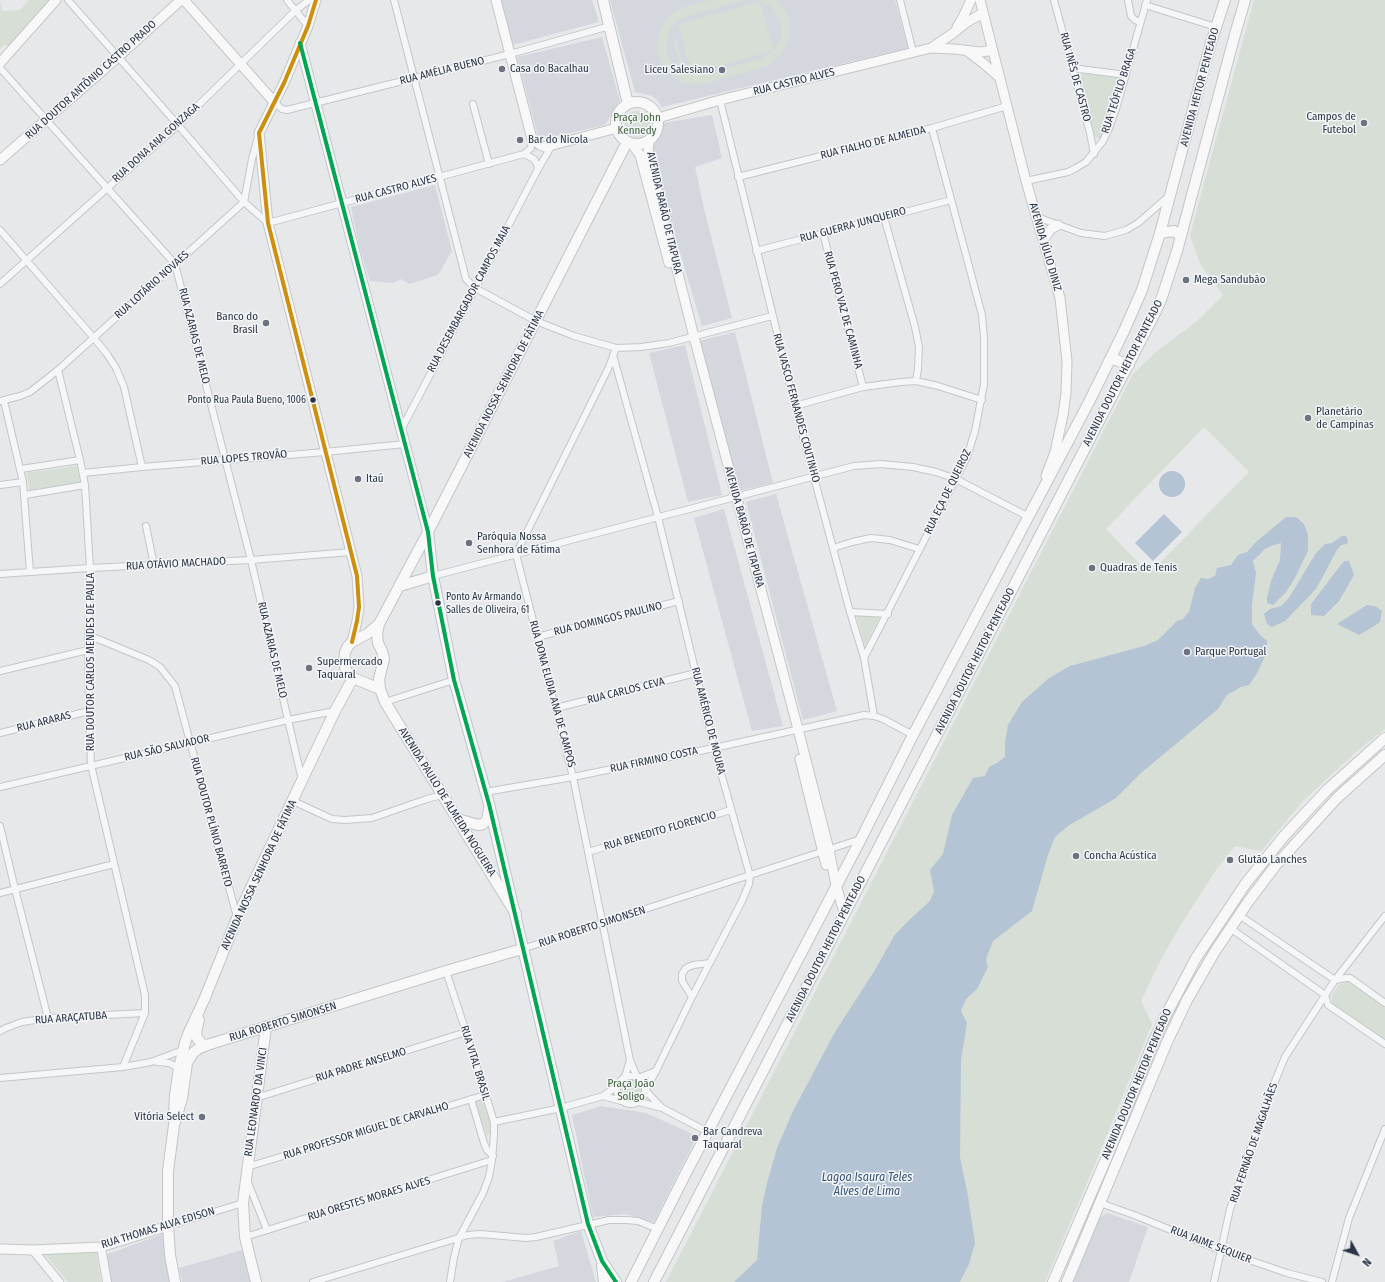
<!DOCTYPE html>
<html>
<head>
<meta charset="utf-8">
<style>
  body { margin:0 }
  #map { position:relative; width:1385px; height:1282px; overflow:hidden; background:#e6e8ea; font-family:"Fira Sans Condensed",sans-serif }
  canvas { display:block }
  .north { position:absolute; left:1337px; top:1234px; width:40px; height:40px; -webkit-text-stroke:3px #f4f6f9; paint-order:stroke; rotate:130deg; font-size:11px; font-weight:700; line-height:16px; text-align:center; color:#2b3445 }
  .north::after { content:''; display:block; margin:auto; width:14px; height:18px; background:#2b3445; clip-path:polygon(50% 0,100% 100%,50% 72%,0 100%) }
</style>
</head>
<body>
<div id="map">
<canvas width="1385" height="1282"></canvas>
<div class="north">N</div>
</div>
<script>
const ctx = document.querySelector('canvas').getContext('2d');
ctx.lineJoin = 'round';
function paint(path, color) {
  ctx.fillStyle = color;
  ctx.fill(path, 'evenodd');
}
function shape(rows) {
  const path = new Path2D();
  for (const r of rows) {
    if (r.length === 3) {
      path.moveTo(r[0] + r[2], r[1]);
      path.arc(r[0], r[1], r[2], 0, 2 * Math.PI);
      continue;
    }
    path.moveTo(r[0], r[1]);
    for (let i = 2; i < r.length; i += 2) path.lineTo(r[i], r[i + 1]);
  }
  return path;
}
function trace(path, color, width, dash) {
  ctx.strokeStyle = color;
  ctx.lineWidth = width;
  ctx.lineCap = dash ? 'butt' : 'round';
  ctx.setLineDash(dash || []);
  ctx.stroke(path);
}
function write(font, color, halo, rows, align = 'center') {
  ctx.font = font + ' "Fira Sans Condensed",sans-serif';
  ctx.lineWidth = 3;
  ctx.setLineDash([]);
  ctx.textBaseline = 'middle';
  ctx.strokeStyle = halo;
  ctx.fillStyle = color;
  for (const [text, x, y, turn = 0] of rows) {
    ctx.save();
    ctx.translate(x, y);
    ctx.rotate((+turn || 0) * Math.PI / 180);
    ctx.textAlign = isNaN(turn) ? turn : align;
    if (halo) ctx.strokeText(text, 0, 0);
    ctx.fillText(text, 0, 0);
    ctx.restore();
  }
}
paint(shape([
  [501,0,592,0,599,22,512,45],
  [610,0,895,0,908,48,662,107,657,100,652,96,635,92],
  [602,37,620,101,605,125,539,140,517,57],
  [712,115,722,158,695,167,704,209,732,318,702,326,652,159,653,140,664,123],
  [435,185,452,251,438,275,409,284,401,279,393,283,370,281,359,246,351,207],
  [735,332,773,483,739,491,699,341],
  [685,345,722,495,688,502,649,353],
  [776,494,837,711,803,720,746,502],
  [724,509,783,726,752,731,694,518],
  [601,1106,646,1113,697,1136,654,1222,625,1214,593,1217,572,1115],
  [1107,1213,1148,1227,1129,1282,1071,1282,1098,1219],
  [581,1231,596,1282,503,1282,559,1266,553,1241],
  [163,1234,171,1282,108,1282,108,1254],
  [242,1250,252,1282,182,1282,179,1268]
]), '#d4d7dd');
paint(shape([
  [29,0,56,0,10,46,4,45,0,49,0,1,2,11,20,10],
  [711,0,745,0,688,16,678,21,674,24,668,34,666,45,668,56,673,65,677,69,681,71,673,37,675,36,685,70,681,72,693,75,704,74,759,59,764,57,773,51,691,73,678,24,760,2,774,50,781,36,781,24,779,19,774,9,770,6,757,0,776,0,784,9,788,16,790,26,789,36,786,46,781,54,774,61,766,66,701,85,691,84,682,82,673,77,665,70,660,61,657,49,658,37,663,25,670,15,681,8],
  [1254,0,1385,0,1385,729,1357,751,1304,800,1261,851,1235,846,1216,870,1180,926,1158,965,1141,1001,1152,1024,1095,1164,1045,1282,666,1282,1133,374,1156,352,1197,321,1223,295,1200,264,1190,235],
  [1204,427,1249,472,1149,574,1106,529],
  [1086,72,1119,77,1120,80,1103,134,1100,139,1096,137,1092,130,1078,79,1080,75],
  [637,124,13],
  [77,466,81,482,30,490,26,473],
  [856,615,881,615,865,646],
  [1348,981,1385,1008,1385,1041,1333,1005,1331,996,1339,985],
  [631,1091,12],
  [484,1098,492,1123,491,1133,487,1136,475,1102,476,1100],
  [96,1251,101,1282,68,1282,43,1252]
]), '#d6ded6');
paint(shape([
  [1172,484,13],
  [1164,514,1182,532,1153,561,1135,543],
  [1286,517,1296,517,1304,524,1308,535,1308,551,1295,578,1286,592,1273,605,1267,603,1267,598,1271,581,1280,560,1281,543,1271,546,1265,549,1253,561,1256,573,1252,605,1252,624,1259,634,1267,641,1267,652,1256,675,1249,685,1241,687,1227,695,1218,709,1141,773,1116,798,1068,826,1055,837,1048,855,1032,911,993,941,986,959,988,967,977,989,966,999,961,1011,967,1023,961,1060,960,1157,968,1196,975,1243,969,1264,960,1282,734,1282,757,1260,762,1206,767,1183,777,1148,793,1111,835,1032,875,970,894,936,907,922,930,901,934,891,930,870,943,854,952,815,973,778,985,776,989,767,997,763,1005,757,1005,742,1008,725,1022,702,1049,678,1070,666,1144,646,1158,640,1177,621,1183,619,1189,612,1195,588,1201,578,1208,579,1215,576,1217,568,1231,565,1238,555,1247,552,1257,541],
  [1342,536,1346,536,1348,540,1347,544,1341,545,1337,550,1316,589,1285,621,1272,627,1267,624,1264,614,1270,609,1281,606,1289,598,1316,553,1325,544,1332,543],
  [1344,561,1349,561,1354,575,1339,601,1324,616,1311,615,1311,604],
  [1367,605,1375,606,1382,611,1380,622,1371,628,1359,635,1337,624]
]), '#b4c4d5');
const minor = shape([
  [68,0,178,125,244,202,268,223,524,154,531,148,532,139],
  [287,0,308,26],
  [394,0,466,279,475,288,536,321,574,336,616,348,641,347,669,343,772,316],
  [900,0,913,52],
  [1054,0,1090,133,1094,154],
  [1128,0,1131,16,1135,20,1140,22],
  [1145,5,1216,27],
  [0,68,175,264,251,560,302,780],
  [1072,68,1126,75],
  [720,100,795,406,850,612,864,658,874,716],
  [275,103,282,109,287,110,510,54,610,26],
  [473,104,489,164],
  [524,154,534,159,538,166,537,171],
  [738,177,932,128,1007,106],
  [1026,181,1068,172,1076,168,1086,162,1103,141,1109,128,1116,109,1147,0],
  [884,217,915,327,919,347,918,369,916,381],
  [1037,217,1081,233,1105,236,1126,230,1138,223,1169,196],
  [0,230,93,337,107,354,116,368,124,387,142,467],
  [823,233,863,387],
  [756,251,951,200],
  [0,284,178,125,296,10,309,0],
  [616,348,609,367,516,554,573,777,630,1060,637,1077],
  [613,355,658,517,714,748,750,876,749,884,742,901,692,997,656,1071,646,1089],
  [58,370,80,460,85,485,90,568,88,643,89,711,91,765,145,995,145,1013,123,1067],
  [0,401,20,396,30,392,58,370,244,202,252,159,258,137],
  [4,401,23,482,30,572],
  [795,406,863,387,901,382,916,381,938,386,982,400],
  [402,428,537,171,552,145],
  [21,469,80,460],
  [83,473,142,467,325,452,405,444],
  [0,485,23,482],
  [25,495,85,485],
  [146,526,154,565],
  [833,548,852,542,871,538,890,540,919,549],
  [0,574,90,568,251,560,351,552],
  [433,576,854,466,881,464,913,467,936,472,956,479,1027,516],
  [850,612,888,614],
  [88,635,149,660,160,667,175,686,237,917],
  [537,637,679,601],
  [864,658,967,457,975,431,984,384,984,338,982,315,932,128],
  [0,671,88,650],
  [385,702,454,680],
  [556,708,696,673],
  [0,733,89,711],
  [0,787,288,720,335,711],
  [485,792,573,777,714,748,864,715,874,716,883,719,913,735],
  [293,801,332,819,345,820,372,818,427,799,442,795],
  [0,826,15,889,48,1018],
  [588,852,731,810],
  [0,893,114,864],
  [1239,915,1335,980,1346,978,1350,978,1385,1003],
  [1230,928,1325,995,1328,1005,1385,1044],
  [522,949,861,839],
  [446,971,466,1032,494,1122,494,1135,492,1160,489,1177,483,1193,459,1238,454,1257,450,1282],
  [692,997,682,981,682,974,686,968,693,965,710,963],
  [0,1031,6,1028,22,1022,48,1018,145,1013],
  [157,1062,169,1063,179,1068],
  [631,1090,14],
  [625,1077,630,1060],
  [0,1078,123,1067,151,1062,183,1050],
  [638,1078,656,1071],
  [646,1091,662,1108],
  [603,1096,621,1101],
  [256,1098,466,1032],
  [471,1099,484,1143,487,1150,493,1156],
  [639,1102,662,1108,708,1132],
  [494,1122,561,1108,603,1096,617,1086],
  [247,1167,485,1095],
  [247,1180,267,1230],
  [1100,1203,1134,1215,1220,1250,1287,1273,1322,1282],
  [168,1226,243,1203],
  [245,1237,492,1160],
  [313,1282,468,1235,480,1234,526,1238,536,1237,609,1220,626,1220,638,1221,658,1229],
  [1214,1282,1230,1209,1264,1108,1285,1057,1335,980,1385,916],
  [1332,1282,1349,1218,1385,1129]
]);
const tertiary = shape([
  [101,1247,107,1282],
  [33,1250,59,1282]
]);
const secondary = shape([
  [184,0,275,103],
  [316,0,308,26,284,83,259,133,268,223,357,576,359,607,357,621,352,642],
  [496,0,532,139,540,145,545,147,617,128],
  [980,0,1026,181,1060,298,1067,361,1066,393,1063,415,1055,452,1046,476],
  [957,27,963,17,971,0],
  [300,43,428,532],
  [931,48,952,34,967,22,983,13],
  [967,51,983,63,1000,78],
  [0,63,56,0],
  [658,118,720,100,931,48,954,49,981,52,988,51,992,47],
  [649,141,648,154,694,337,798,729,829,850,836,885,844,912],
  [632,144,640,155,669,263],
  [0,160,118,57,181,0],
  [1043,240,1051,229,1058,225],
  [800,759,826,865],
  [0,1249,33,1250,101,1247,168,1226]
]);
const primary = shape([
  [603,0,628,104],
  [637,123,21],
  [1160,233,1174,231,1181,236],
  [1111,358,1129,365],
  [428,532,433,576,454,680,489,804,588,1224,602,1261,616,1282],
  [400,586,433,576],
  [379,624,367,634,352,642,348,646,345,652,344,660,345,667,348,673,353,678,380,689],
  [458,819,478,825,483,824,487,820,489,809],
  [516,914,385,702,380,689,379,679,384,659,382,651,378,643,377,634,379,624,428,532,627,142],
  [199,1020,196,1032,197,1038,202,1044,207,1045],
  [174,1114,175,1095,179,1068,185,1043,189,1032,204,1000,237,918,246,898,335,711,353,678],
  [602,1265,604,1282],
  [175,1282,170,1255,168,1226,168,1171,174,1125,182,1098,187,1063,193,1053,198,1049,207,1045,446,971,522,949],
  [256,1282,245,1237,243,1203,266,1027],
  [631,1282,685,1175,861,839,913,735,1089,402,1124,331,1142,290,1160,233,1210,46,1225,0],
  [654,1282,1156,311,1162,297,1177,251,1234,38,1245,0],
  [1053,1282,1106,1159,1153,1043,1166,1015,1196,958,1246,883,1285,835,1327,790,1385,738],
  [1067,1282,1167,1042,1187,1000,1214,953,1248,902,1276,865,1337,798,1385,755]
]);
trace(minor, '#c4c6c8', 8);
trace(tertiary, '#c4c6c8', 10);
trace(secondary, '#c4c6c8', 11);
trace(primary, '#c2c5c8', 12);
trace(minor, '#f5f6f7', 6);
trace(tertiary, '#f5f6f7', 8);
trace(secondary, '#f8f8f8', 9);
trace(primary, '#f8f8f8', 10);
trace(shape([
  [316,0,308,26,284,83,259,133,268,223,357,576,359,607,357,621,352,642]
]), '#ce8f0e', 4);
trace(shape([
  [300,43,428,532,433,576,454,680,489,804,588,1224,602,1261,616,1282]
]), '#00a651', 4);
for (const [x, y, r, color] of [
  [502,69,4,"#6c737f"],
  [722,70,4,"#6c737f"],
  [1364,123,4,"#6c737f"],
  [520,140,4,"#6c737f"],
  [1186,280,4,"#6c737f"],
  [266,323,4,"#6c737f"],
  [313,400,3.5,"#2b3445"],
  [1308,418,4,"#6c737f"],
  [358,479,4,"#6c737f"],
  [469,543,4,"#6c737f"],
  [1092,568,4,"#6c737f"],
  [438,603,3.5,"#2b3445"],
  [1187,652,4,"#6c737f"],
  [309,668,4,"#6c737f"],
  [1076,856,4,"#6c737f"],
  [1230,860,4,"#6c737f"],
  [202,1117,4,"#6c737f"],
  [695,1138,4,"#6c737f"]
]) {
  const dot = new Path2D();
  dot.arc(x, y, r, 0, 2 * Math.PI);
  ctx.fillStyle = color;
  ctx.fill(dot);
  trace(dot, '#f4f6f9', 1.5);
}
write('10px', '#2b3445', '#f4f6f9', [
  ["Ponto Rua Paula Bueno, 1006",306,400],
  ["Ponto Av Armando",446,597,"left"],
  ["Salles de Oliveira, 61",446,610,"left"]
], 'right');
write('11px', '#2b3445', '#f4f6f9', [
  ["Casa do Bacalhau",510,69],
  ["Liceu Salesiano",714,70,"right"],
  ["Campos de",1356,117,"right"],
  ["Futebol",1356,130,"right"],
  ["Bar do Nicola",528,140],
  ["Mega Sandubão",1194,280],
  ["Banco do",258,317,"right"],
  ["Brasil",258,330,"right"],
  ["Planetário",1316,412],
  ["de Campinas",1316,425],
  ["Itaú",366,479],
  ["Paróquia Nossa",477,537],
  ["Senhora de Fátima",477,550],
  ["Quadras de Tenis",1100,568],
  ["Parque Portugal",1195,652],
  ["Supermercado",317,662],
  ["Taquaral",317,675],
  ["Concha Acústica",1084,856],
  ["Glutão Lanches",1238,860],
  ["Vitória Select",194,1117,"right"],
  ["Bar Candreva",703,1132],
  ["Taquaral",703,1145]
], 'left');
write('11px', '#2b3445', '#f4f6f9', [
  ["RUA AMÉLIA BUENO",442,71,-14],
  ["RUA INÊS DE CASTRO",1075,77,75],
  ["RUA DOUTOR ANTÔNIO CASTRO PRADO",91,80,-42],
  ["RUA CASTRO ALVES",794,82,-14],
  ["AVENIDA HEITOR PENTEADO",1200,87,-75],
  ["RUA TEÓFILO BRAGA",1119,91,-72],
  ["RUA DONA ANA GONZAGA",156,143,-42],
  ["RUA FIALHO DE ALMEIDA",873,143,-14],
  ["RUA CASTRO ALVES",396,189,-15],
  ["AVENIDA BARÃO DE ITAPURA",664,213,77],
  ["RUA GUERRA JUNQUEIRO",853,225,-15],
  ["AVENIDA JÚLIO DINIZ",1045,247,74],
  ["RUA LOTÁRIO NOVAES",152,285,-42],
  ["RUA DESEMBARGADOR CAMPOS MAIA",469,299,-62],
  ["RUA PERO VAZ DE CAMINHA",843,310,75],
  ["RUA AZARIAS DE MELO",194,336,76],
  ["AVENIDA DOUTOR HEITOR PENTEADO",1123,373,-63],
  ["AVENIDA NOSSA SENHORA DE FÁTIMA",504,384,-63],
  ["RUA VASCO FERNANDES COUTINHO",796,408,75],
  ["RUA LOPES TROVÃO",244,458,-5],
  ["RUA EÇA DE QUEIROZ",948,492,-64],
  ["AVENIDA BARÃO DE ITAPURA",744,527,75],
  ["RUA OTÁVIO MACHADO",176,564,-3],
  ["RUA DOMINGOS PAULINO",608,619,-14],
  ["RUA AZARIAS DE MELO",272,650,77],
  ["AVENIDA DOUTOR HEITOR PENTEADO",975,661,-63],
  ["RUA DOUTOR CARLOS MENDES DE PAULA",91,662,-90],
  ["RUA CARLOS CEVA",626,691,-14],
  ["RUA DONA ELIDIA ANA DE CAMPOS",552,694,75],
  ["RUA AMÉRICO DE MOURA",708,721,76],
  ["RUA ARARAS",44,722,-14],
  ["RUA SÃO SALVADOR",167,748,-13],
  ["RUA FIRMINO COSTA",654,760,-12],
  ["AVENIDA PAULO DE ALMEIDA NOGUEIRA",447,802,58],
  ["RUA DOUTOR PLÍNIO BARRETO",211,822,75],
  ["RUA BENEDITO FLORENCIO",660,831,-16],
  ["AVENIDA NOSSA SENHORA DE FÁTIMA",259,875,-65],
  ["RUA ROBERTO SIMONSEN",592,927,-18],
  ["AVENIDA DOUTOR HEITOR PENTEADO",826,949,-63],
  ["RUA ARAÇATUBA",71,1018,-4],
  ["RUA ROBERTO SIMONSEN",283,1022,-17],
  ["RUA VITAL BRASIL",475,1063,73],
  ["RUA PADRE ANSELMO",361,1065,-17],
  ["AVENIDA DOUTOR HEITOR PENTEADO",1137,1084,-67],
  ["RUA LEONARDO DA VINCI",256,1102,-82],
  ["RUA PROFESSOR MIGUEL DE CARVALHO",366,1131,-17],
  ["RUA FERNÃO DE MAGALHÃES",1254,1143,-71],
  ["RUA ORESTES MORAES ALVES",369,1199,-17],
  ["RUA THOMAS ALVA EDISON",158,1228,-17],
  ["RUA JAIME SEQUIER",1211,1245,21]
]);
write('11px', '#3f6138', '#f4f6f9', [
  ["Praça John",637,118],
  ["Kennedy",637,131],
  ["Praça João",631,1084],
  ["Soligo",631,1097]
]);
write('italic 12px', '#34527a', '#f4f6f9', [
  ["Lagoa Isaura Teles",867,1178],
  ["Alves de Lima",867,1192]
]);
</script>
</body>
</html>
